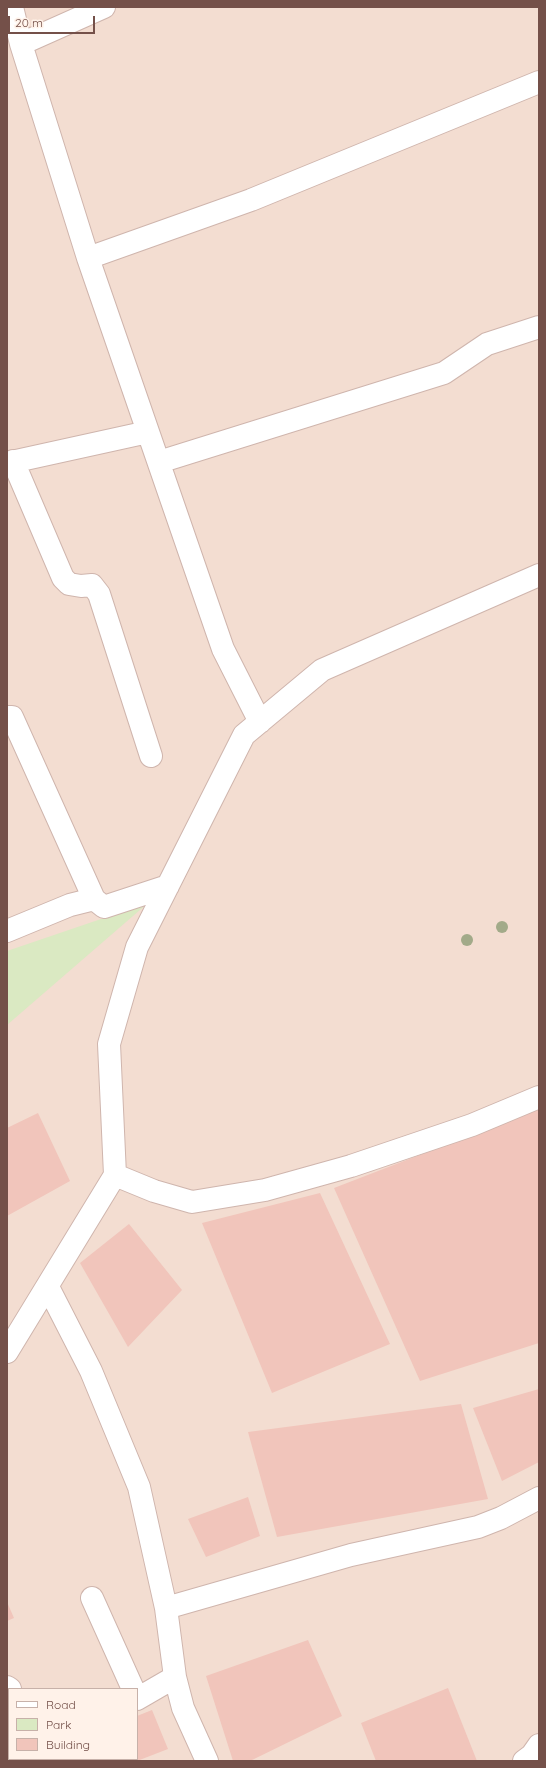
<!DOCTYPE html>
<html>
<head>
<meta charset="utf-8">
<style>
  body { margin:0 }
  #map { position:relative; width:546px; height:1768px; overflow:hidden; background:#fcede3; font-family:Quicksand,sans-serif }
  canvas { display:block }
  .frame { position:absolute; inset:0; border:8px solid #745049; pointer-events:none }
  .legend { position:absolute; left:8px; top:1688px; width:130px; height:72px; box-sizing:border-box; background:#fff2e9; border:1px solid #c7b1a9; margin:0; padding:5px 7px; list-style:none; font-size:12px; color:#745049 }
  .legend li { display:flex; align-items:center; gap:8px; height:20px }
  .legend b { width:20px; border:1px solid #c7b1a9 }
  .scale { position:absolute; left:8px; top:16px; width:87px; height:18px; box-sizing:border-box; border:2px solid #745049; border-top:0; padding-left:5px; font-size:12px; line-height:14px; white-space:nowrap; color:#745049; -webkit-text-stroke:3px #fff2e9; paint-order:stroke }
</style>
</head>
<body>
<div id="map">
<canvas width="546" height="1768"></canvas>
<div class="frame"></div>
<ul class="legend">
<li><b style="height:5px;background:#fff"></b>Road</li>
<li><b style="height:11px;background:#dae9c2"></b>Park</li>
<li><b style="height:11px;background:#f1c5bb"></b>Building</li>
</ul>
<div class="scale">20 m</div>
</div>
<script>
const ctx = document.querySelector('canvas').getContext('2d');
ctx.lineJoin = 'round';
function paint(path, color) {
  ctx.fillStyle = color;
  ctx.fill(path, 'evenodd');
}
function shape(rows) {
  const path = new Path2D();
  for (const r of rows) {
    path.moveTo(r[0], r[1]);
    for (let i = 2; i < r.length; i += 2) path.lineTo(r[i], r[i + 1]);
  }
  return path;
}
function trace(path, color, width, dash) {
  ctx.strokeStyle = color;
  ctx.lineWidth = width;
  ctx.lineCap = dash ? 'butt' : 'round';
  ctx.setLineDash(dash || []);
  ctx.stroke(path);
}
paint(shape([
  [7,7,539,7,539,1761,7,1761],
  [9,1689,137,1689,137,1759,9,1759]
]), '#f3ddd1');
paint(shape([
  [148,903,7,1025,7,951]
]), '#dae9c2');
paint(shape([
  [539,1109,539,1343,420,1381,334,1188],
  [38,1113,70,1181,7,1216,7,1128],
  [320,1193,390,1344,272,1393,202,1223],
  [129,1224,182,1290,128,1347,80,1263],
  [539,1389,539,1462,502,1481,473,1408],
  [461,1404,488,1499,277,1537,248,1432],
  [248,1497,260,1536,206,1557,188,1519],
  [7,1602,14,1618,7,1621],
  [308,1640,342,1716,250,1761,233,1761,206,1676],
  [448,1688,477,1761,376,1761,361,1723],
  [152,1710,168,1749,137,1761,119,1761,118,1759,137,1759,137,1716]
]), '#f1c5bb');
const minor = shape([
  [12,7,21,44,88,258,223,649,260,722],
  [21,44,104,7],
  [88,258,251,200,539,82],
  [13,461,63,578,69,584,81,586,92,585,99,594,151,756],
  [159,462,444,373,487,344,539,327],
  [7,463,148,432],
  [7,717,12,717,94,899],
  [7,931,70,905,94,899,104,907,168,886],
  [115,1175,109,1044,137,947,244,735,322,670,539,575],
  [48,1287,91,1371,139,1487,166,1608,175,1677,183,1708,207,1761],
  [7,1352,115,1175,154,1191,192,1202,265,1190,351,1166,472,1125,539,1097],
  [92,1598,133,1689],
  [166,1608,351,1555,478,1527,501,1518,539,1498],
  [7,1687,10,1689],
  [137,1699,175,1677],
  [92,1759,93,1761],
  [524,1761,532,1755,539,1745]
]);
trace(minor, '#cfb5ad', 24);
trace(minor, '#fff', 22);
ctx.fillStyle = '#a2aa89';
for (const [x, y] of [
  [502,927],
  [467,940]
]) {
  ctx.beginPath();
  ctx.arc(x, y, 6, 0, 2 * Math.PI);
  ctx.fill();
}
</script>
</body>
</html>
